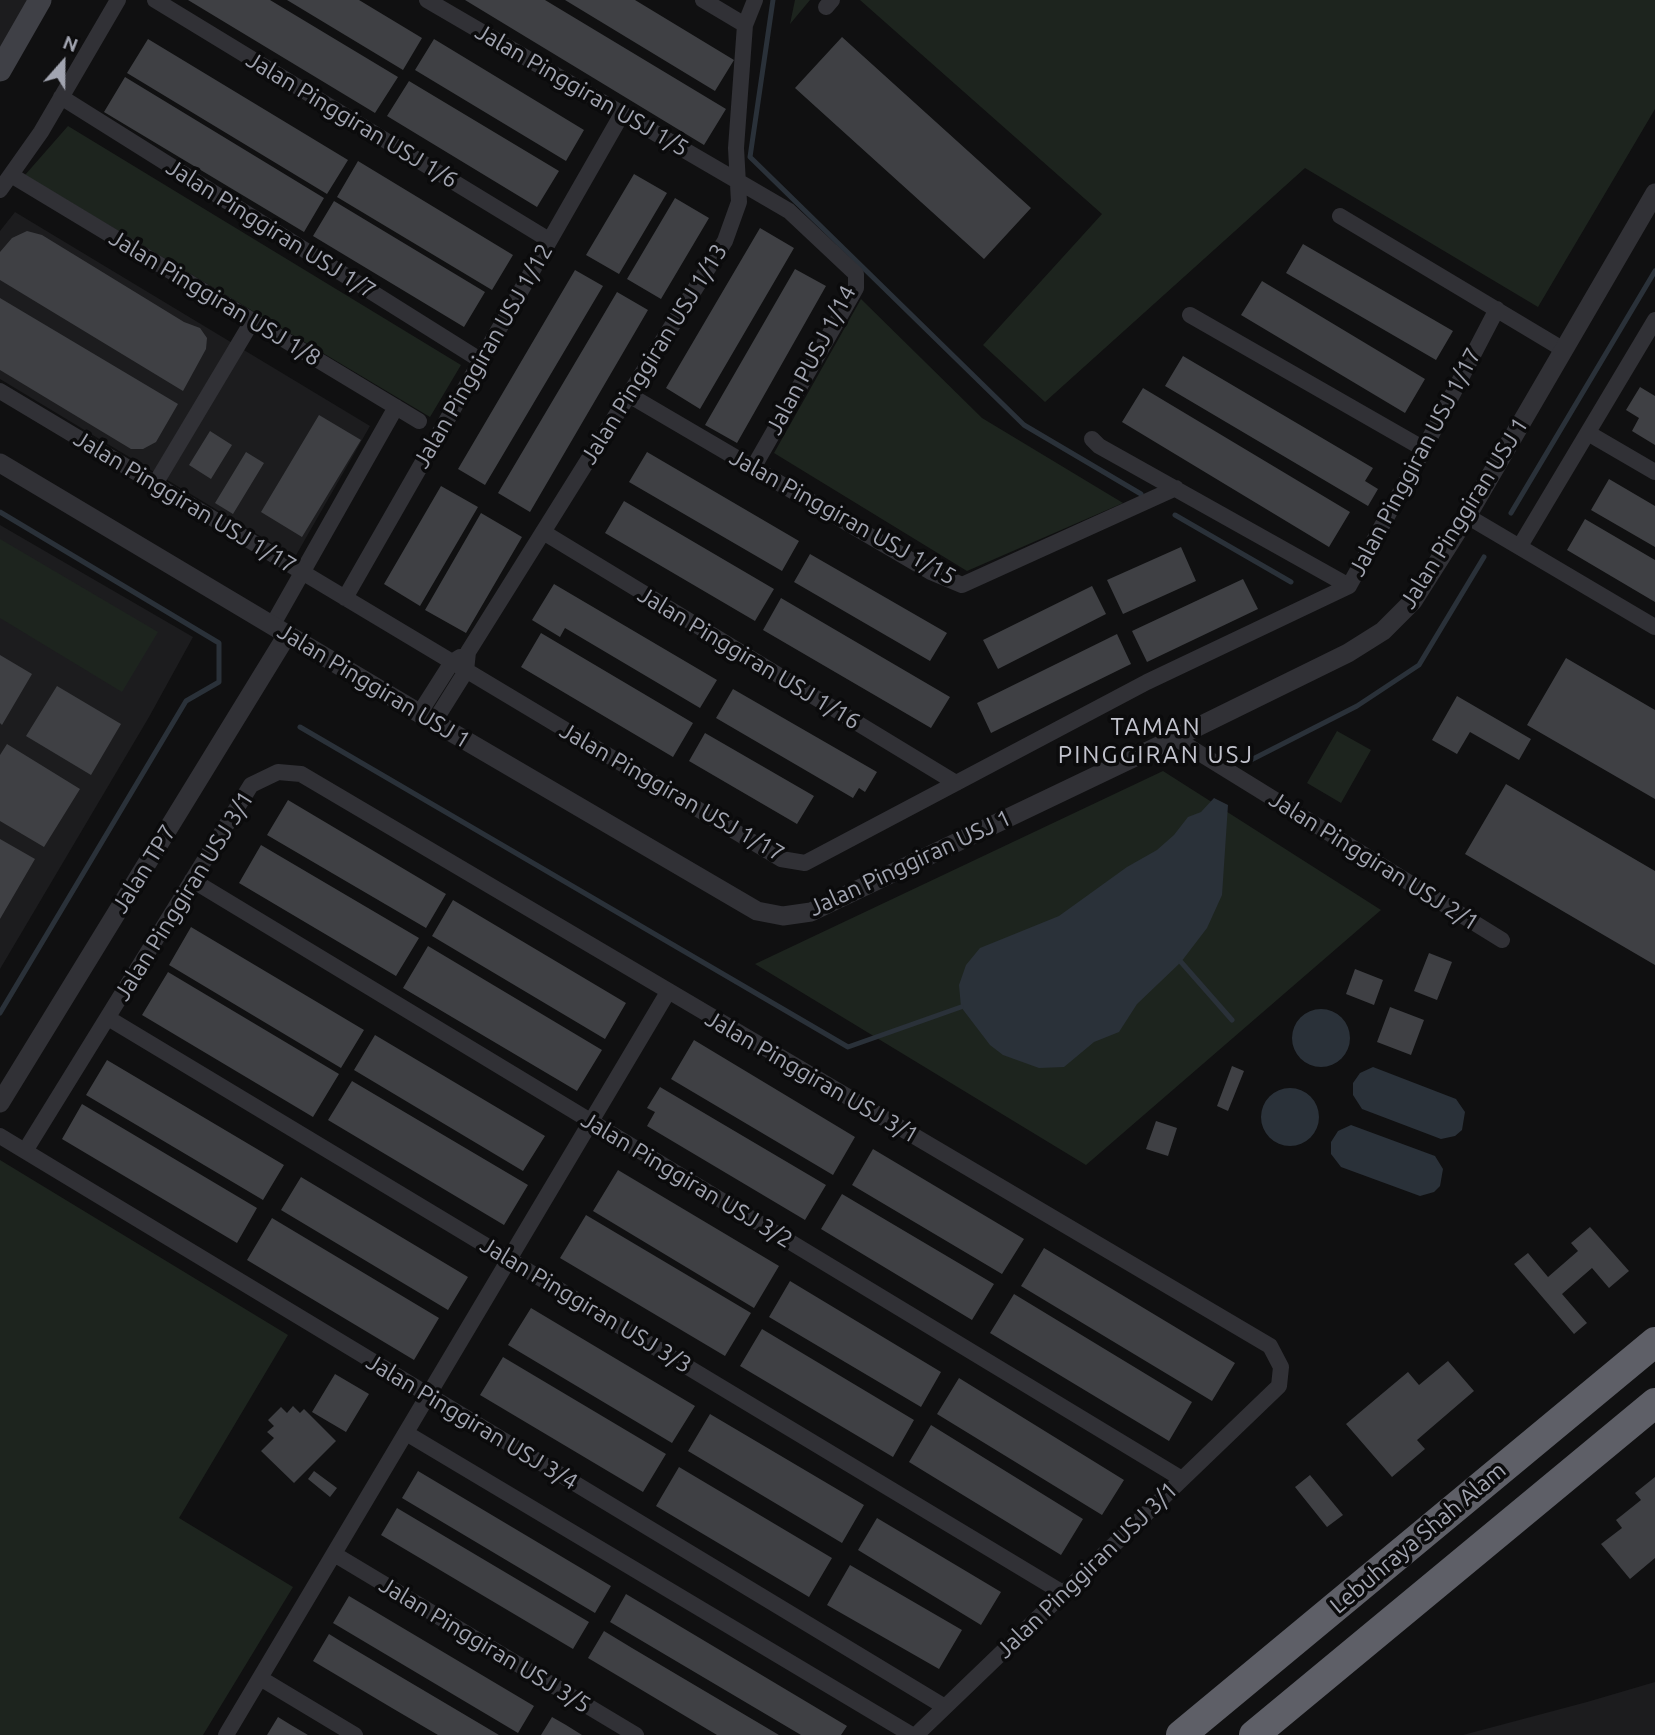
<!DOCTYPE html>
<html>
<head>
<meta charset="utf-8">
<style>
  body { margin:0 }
  #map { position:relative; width:1655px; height:1735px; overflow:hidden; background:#101011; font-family:Ubuntu,sans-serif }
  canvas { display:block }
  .north { position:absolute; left:28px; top:28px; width:70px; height:70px; -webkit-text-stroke:5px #0b0b0c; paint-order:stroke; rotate:21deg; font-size:19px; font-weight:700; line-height:28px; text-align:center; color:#a2a5b1 }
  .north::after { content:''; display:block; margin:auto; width:24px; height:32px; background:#a2a5b1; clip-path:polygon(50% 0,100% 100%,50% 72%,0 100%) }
</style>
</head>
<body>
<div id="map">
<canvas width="1655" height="1735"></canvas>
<div class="north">N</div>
</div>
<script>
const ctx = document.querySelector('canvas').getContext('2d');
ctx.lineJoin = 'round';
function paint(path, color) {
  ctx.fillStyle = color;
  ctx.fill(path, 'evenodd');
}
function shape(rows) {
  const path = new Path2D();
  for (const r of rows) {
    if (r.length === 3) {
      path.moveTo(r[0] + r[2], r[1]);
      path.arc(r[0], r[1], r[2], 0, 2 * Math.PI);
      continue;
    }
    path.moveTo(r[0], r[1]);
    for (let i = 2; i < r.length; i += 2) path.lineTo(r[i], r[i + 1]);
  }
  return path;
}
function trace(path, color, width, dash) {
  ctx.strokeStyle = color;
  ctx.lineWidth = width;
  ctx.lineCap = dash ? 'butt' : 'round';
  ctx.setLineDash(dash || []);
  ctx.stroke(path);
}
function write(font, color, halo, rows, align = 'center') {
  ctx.font = font + ' Ubuntu,sans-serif';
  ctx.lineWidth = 7;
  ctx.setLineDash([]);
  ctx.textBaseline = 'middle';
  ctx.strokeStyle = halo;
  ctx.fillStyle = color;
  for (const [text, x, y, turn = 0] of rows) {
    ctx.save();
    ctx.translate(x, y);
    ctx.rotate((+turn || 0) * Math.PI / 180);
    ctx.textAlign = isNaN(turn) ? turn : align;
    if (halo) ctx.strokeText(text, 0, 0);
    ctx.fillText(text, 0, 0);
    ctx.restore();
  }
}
paint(shape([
  [0,0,33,0,0,57],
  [15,212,370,426,295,557,0,379,0,231],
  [0,525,193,637,149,717,0,969],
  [1655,1682,1655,1735,1463,1735,1587,1702]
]), '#1c1c1e');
paint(shape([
  [795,0,810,0,790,24],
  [860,0,1655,0,1655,109,1538,307,1305,168,1045,402,983,345,1102,214],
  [68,126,461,365,430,417,25,175],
  [861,299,982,418,1123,503,967,571,774,453],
  [0,539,158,632,122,692,0,618],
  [1337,731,1371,750,1341,803,1307,783],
  [1163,771,1381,910,1086,1165,755,964],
  [0,1160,288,1335,179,1518,293,1587,203,1735,0,1735]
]), '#1d241e');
paint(shape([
  [1214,798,1228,805,1222,895,1207,928,1181,962,1137,1004,1119,1032,1094,1042,1064,1067,1039,1068,1003,1055,990,1045,961,1007,959,985,966,965,980,948,1059,916,1127,867,1157,850,1174,835,1188,817,1201,812],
  [1321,1038,29],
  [1373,1067,1456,1099,1465,1112,1462,1130,1455,1136,1441,1139,1362,1109,1353,1095,1353,1083,1360,1073],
  [1290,1117,29],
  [1351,1125,1435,1156,1443,1169,1440,1186,1434,1192,1420,1196,1341,1167,1331,1154,1331,1142,1338,1131]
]), '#2a3139');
trace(shape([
  [773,0,750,157,1024,425,1141,494],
  [0,512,219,643,219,682,186,701,0,1013],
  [1511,513,1655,271],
  [1175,515,1291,582],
  [300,727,848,1047,961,1007],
  [1249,761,1357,706,1419,665,1484,557],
  [1181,962,1232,1020]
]), '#2a3139', 5);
paint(shape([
  [188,0,270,0,398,77,375,113],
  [287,0,359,0,422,38,403,70],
  [465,0,545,0,726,109,704,145],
  [565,0,635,0,734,60,715,91],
  [842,37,1031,208,984,259,795,88],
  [148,39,348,160,327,194,127,73],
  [434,39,584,130,566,161,415,70],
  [125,77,324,198,304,232,104,112],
  [409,81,559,171,537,207,387,116],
  [358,161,513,255,492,290,337,197],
  [634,174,667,193,619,274,586,255],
  [675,198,709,218,661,299,627,279],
  [334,201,485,292,464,327,313,236],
  [760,228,794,248,700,409,666,388],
  [27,231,42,235,184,322,200,328,207,338,206,349,183,391,0,280,0,252,12,238],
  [1303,244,1453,331,1436,360,1286,273],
  [795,269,826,286,737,443,705,425],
  [575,270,603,286,485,485,458,469],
  [1262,281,1425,379,1405,413,1241,315],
  [617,292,648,310,530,512,498,493],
  [0,298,178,404,156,442,143,449,131,449,0,370],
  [1183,356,1373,468,1365,481,1378,489,1368,506,1165,386],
  [1640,387,1655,396,1655,445,1632,431,1639,418,1626,410],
  [1143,388,1350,512,1329,547,1122,422],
  [319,415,361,440,302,537,261,512],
  [210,431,232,445,211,479,189,465],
  [246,452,264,463,233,514,215,503],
  [647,452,799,541,782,571,629,482],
  [1609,479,1655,506,1655,547,1591,510],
  [441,486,478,507,420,606,384,584],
  [624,501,774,589,755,621,605,533],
  [481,513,522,537,466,633,425,610],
  [1585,519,1655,560,1655,602,1567,550],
  [1181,547,1196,581,1123,614,1107,580],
  [810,554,947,633,930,661,794,582],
  [1243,579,1258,609,1147,662,1132,631],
  [554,584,717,680,700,708,565,628,560,637,532,620],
  [1092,586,1106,614,998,669,983,640],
  [781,598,950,697,931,728,763,630],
  [541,633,693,723,673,757,521,667],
  [1117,634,1131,664,991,733,977,703],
  [0,655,32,674,2,725,0,723],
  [1566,658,1655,710,1655,799,1527,725],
  [57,686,121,724,91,775,26,736],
  [733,689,877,772,865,792,859,788,853,798,716,718],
  [1457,696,1531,739,1519,760,1470,732,1457,754,1432,740],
  [705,733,814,796,797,824,689,761],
  [7,744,80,789,44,847,0,821,0,755],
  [1506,784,1655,871,1655,965,1465,854],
  [288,800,446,894,426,928,267,835],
  [0,839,35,859,0,919],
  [261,845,419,938,396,976,239,883],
  [453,900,626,1003,605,1039,432,936],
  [191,927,364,1030,341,1068,169,965],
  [428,946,602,1050,577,1091,403,988],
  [1429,953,1452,962,1437,1000,1414,991],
  [1355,969,1383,980,1374,1005,1346,994],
  [168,972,339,1074,313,1117,142,1015],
  [1390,1007,1424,1020,1411,1055,1377,1042],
  [375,1035,545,1136,523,1171,354,1070],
  [694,1040,855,1137,833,1175,671,1079],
  [107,1060,284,1165,263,1200,86,1095],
  [1232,1066,1244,1071,1228,1111,1217,1106],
  [352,1081,528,1185,504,1225,328,1120],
  [660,1087,826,1185,805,1220,647,1126,655,1112,647,1108],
  [82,1104,257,1208,237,1243,62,1139],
  [1156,1121,1177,1128,1168,1156,1146,1149],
  [873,1149,1024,1239,1002,1274,852,1185],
  [618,1170,779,1266,754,1308,593,1211],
  [301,1177,468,1277,448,1310,281,1210],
  [842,1194,994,1284,972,1320,821,1229],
  [586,1215,751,1313,725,1356,560,1258],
  [272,1218,439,1318,414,1360,247,1260],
  [1590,1227,1629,1271,1609,1288,1592,1268,1562,1294,1587,1323,1574,1334,1514,1264,1528,1253,1548,1277,1578,1251,1571,1243],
  [1044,1248,1235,1363,1212,1401,1021,1286],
  [790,1281,941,1372,921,1407,769,1317],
  [1014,1294,1192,1402,1169,1441,990,1333],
  [531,1308,695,1406,672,1443,508,1345],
  [762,1329,914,1420,893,1457,740,1366],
  [503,1357,666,1454,643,1492,480,1395],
  [1448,1361,1474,1391,1417,1440,1425,1449,1392,1477,1346,1424,1408,1372,1419,1385],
  [335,1374,369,1394,346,1432,312,1412],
  [959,1378,1124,1480,1102,1515,937,1414],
  [293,1406,300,1413,304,1409,336,1441,294,1483,261,1451,274,1438,267,1432,274,1426,268,1420,281,1407,287,1413],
  [710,1414,864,1505,842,1543,688,1451],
  [931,1425,1083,1519,1061,1555,909,1462],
  [679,1467,832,1558,809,1597,656,1506],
  [314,1471,337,1488,330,1497,308,1479],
  [418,1471,611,1586,595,1613,402,1498],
  [1310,1475,1343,1515,1327,1527,1295,1487],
  [1655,1477,1655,1558,1630,1579,1601,1544,1622,1528,1616,1520,1641,1500,1635,1493],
  [397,1508,589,1622,573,1649,381,1535],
  [877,1518,1001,1592,981,1625,858,1550],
  [850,1565,962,1630,939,1669,827,1605],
  [626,1594,847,1726,841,1735,801,1735,610,1622],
  [349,1596,534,1706,518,1733,333,1623],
  [604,1631,632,1648,779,1735,717,1735,630,1683,588,1658],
  [329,1634,342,1642,499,1735,438,1735,392,1708,313,1661],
  [278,1717,291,1725,308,1735,267,1735],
  [552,1717,566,1725,582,1735,541,1735]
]), '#3f4044');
trace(shape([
  [155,0,549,240],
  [427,0,789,211,856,274,856,288,753,468],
  [703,0,745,25],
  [826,7,832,0],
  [61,97,480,360],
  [11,175,419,421],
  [0,190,41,132,118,0],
  [1340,216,1564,350],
  [1190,315,1424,449],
  [0,391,781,859,805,863,1147,682,1349,586,1424,449,1497,309],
  [629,395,931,572,962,585,1176,488],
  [1588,433,1655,472],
  [1092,439,1099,446,1349,586],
  [155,484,253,320],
  [1467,516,1655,627],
  [543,532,956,783],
  [1520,546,1655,320],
  [345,598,622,114],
  [273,624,396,407],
  [419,714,452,662,460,657],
  [434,722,466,671,468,652,725,241,739,202,736,148,745,25,755,0],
  [1175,738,1502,940],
  [192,880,1182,1479],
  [108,1018,1063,1593],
  [0,1136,945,1707],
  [25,1151,251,785,278,772,301,774,1270,1346,1281,1367,1279,1386,916,1735],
  [406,1433,912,1735],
  [334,1554,636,1735],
  [260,1678,355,1735],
  [226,1735,668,992]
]), '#313136', 16);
trace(shape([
  [0,463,434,722,757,911,783,916,811,912,1175,738,1348,653,1383,631,1413,601,1467,516,1655,193],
  [0,1103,287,635]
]), '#313136', 19);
trace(shape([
  [0,70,40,0]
]), '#3f4046', 23);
trace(shape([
  [1181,1735,1655,1342],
  [1254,1735,1655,1403]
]), '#5e5f67', 30);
write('23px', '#a2a5b1', '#0b0b0c', [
  ["Jalan Pinggiran USJ 1/5",582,90,30],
  ["Jalan Pinggiran USJ 1/6",352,120,31],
  ["Jalan Pinggiran USJ 1/7",271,229,32],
  ["Jalan Pinggiran USJ 1/8",215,298,31],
  ["Jalan Pinggiran USJ 1/13",654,354,-58],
  ["Jalan Pinggiran USJ 1/12",483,356,-60],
  ["Jalan PUSJ 1/14",811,360,-62],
  ["Jalan Pinggiran USJ 1/17",1415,462,-62],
  ["Jalan Pinggiran USJ 1/17",185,502,31],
  ["Jalan Pinggiran USJ 1",1464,513,-58],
  ["Jalan Pinggiran USJ 1/15",843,517,29],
  ["Jalan Pinggiran USJ 1/16",749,658,31],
  ["Jalan Pinggiran USJ 1",374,686,31],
  ["Jalan Pinggiran USJ 1/17",672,792,30],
  ["Jalan Pinggiran USJ 2/1",1374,861,32],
  ["Jalan Pinggiran USJ 1",910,863,-25],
  ["Jalan TP7",144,869,-58],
  ["Jalan Pinggiran USJ 3/1",184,896,-58],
  ["Jalan Pinggiran USJ 3/1",812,1077,30],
  ["Jalan Pinggiran USJ 3/2",687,1180,31],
  ["Jalan Pinggiran USJ 3/3",586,1305,31],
  ["Jalan Pinggiran USJ 3/4",472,1422,31],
  ["Lebuhraya Shah Alam",1418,1538,-40],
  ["Jalan Pinggiran USJ 3/1",1087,1570,-44],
  ["Jalan Pinggiran USJ 3/5",485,1645,31]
]);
ctx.letterSpacing = '2px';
write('24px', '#c3c4ce', '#0b0b0c', [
  ["TAMAN",1156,727],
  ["PINGGIRAN USJ",1156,755]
]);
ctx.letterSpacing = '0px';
</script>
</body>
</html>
